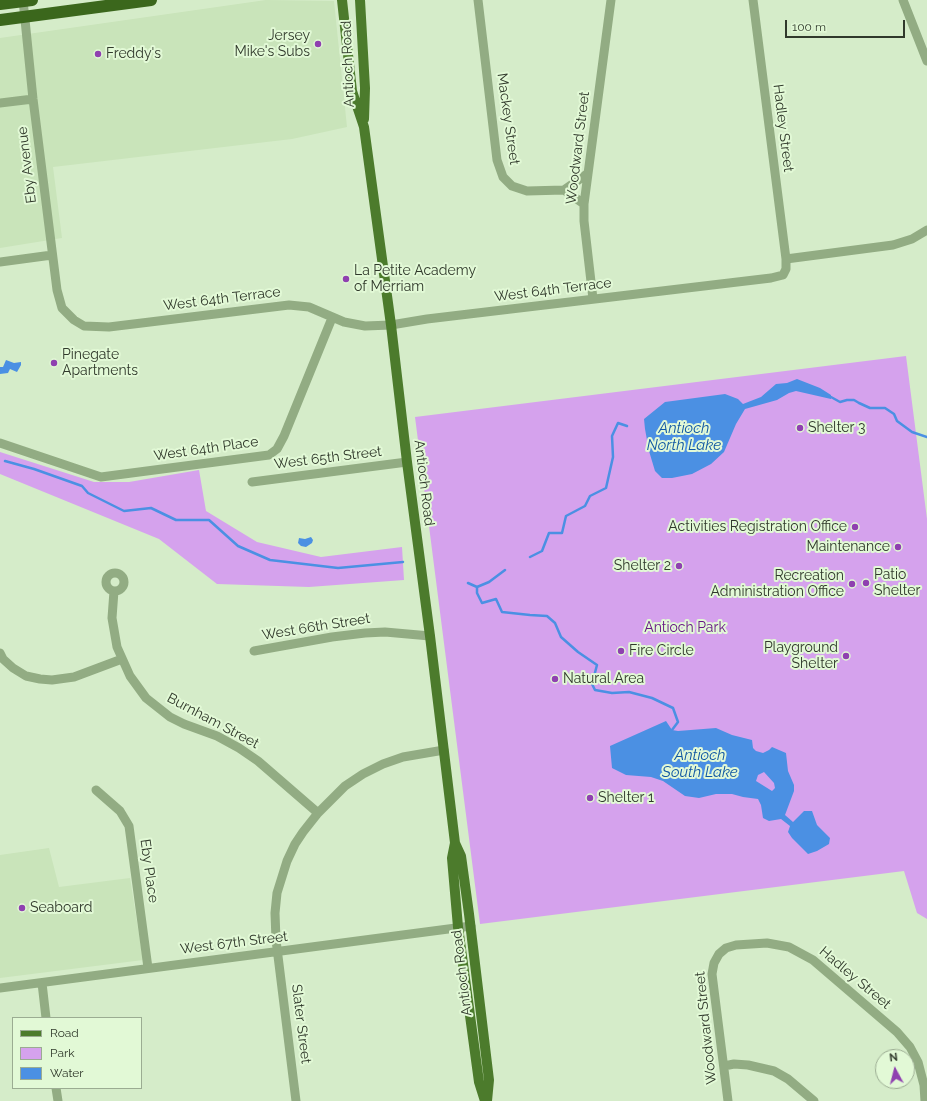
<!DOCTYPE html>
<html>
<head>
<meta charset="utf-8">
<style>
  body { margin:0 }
  #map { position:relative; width:927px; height:1101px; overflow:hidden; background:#d5ecc9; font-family:Raleway,sans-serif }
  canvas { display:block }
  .legend { position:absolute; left:12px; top:1017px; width:130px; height:72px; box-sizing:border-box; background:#e2f9d6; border:1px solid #9bac92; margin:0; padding:5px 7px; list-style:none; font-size:12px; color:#30392b }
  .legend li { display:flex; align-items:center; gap:8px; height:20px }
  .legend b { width:20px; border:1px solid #9bac92 }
  .north { position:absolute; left:875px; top:1049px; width:40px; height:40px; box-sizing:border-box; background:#e2f9d6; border:1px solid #9bac92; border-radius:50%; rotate:353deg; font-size:11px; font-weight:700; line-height:16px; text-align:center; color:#30392b }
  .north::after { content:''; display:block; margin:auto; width:14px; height:18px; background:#8f40b0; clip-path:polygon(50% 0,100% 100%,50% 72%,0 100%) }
  .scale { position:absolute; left:785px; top:20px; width:120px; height:18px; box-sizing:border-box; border:2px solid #30392b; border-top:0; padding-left:5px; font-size:12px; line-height:14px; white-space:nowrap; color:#30392b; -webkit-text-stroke:3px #e2f9d6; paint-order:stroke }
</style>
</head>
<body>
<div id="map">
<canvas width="927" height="1101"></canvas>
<ul class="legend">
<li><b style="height:5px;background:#4c7b2c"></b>Road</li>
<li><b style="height:11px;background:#d5a2ed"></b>Park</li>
<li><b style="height:11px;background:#4b90e3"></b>Water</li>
</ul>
<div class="north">N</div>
<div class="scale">100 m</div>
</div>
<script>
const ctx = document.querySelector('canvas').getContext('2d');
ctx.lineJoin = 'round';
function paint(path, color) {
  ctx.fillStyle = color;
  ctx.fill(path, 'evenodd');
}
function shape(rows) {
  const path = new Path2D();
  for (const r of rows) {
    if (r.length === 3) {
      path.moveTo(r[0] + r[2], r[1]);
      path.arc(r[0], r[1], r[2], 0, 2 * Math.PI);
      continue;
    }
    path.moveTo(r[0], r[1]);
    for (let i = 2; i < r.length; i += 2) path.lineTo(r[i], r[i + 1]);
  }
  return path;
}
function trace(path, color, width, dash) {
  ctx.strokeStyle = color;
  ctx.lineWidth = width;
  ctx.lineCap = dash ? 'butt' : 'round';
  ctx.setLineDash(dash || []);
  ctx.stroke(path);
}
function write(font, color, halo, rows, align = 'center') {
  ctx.font = font + ' Raleway,sans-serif';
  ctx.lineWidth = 4;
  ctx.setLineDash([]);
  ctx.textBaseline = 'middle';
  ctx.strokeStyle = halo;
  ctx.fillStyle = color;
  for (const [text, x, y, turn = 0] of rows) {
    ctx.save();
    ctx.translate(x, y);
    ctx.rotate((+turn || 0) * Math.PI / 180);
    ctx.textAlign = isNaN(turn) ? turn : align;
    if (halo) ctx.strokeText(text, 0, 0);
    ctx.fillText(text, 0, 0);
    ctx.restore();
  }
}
paint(shape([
  [266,0,334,1,347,127,292,139,53,167,62,238,0,248,0,38],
  [49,848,59,887,130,878,143,960,0,978,0,855]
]), '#c9e4ba');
paint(shape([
  [906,356,927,519,927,919,917,913,904,871,480,924,415,417],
  [0,452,94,482,129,482,199,470,206,511,257,542,321,557,402,547,404,580,309,587,217,584,159,539,0,474]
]), '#d5a2ed');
paint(shape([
  [6,360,14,363,21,362,21,365,17,372,10,369,8,373,0,374,0,367,3,367],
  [797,379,820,388,831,395,831,399,796,391,789,393,777,400,745,409,736,424,724,452,711,464,692,474,672,478,662,478,655,471,649,451,645,429,644,419,665,402,725,394,738,399,743,404,761,397,776,384,787,383],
  [311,537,313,540,312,543,306,547,301,546,298,543,299,538,305,539],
  [666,721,672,730,678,731,716,728,732,735,752,740,753,748,756,751,763,753,769,750,772,747,786,753,788,771,794,785,794,791,785,815,793,822,804,811,812,811,817,825,830,838,829,844,817,851,808,854,792,838,788,832,790,826,781,819,769,821,763,818,761,805,758,799,743,797,732,794,716,794,699,798,685,796,663,781,651,777,626,775,612,768,610,746],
  [764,772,774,783,775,788,772,791,756,781,758,775]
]), '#4b90e3');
trace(shape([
  [831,397,840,402,847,400,854,400,859,403,870,408,885,408,894,414,897,421,912,432,927,437],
  [5,461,34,469,82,486,88,493,124,511,151,508,176,520,209,520,238,546,270,560,338,568,403,562],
  [530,557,542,551,549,533,562,533,566,516,585,506,590,496,606,488,613,457,612,436,618,423,627,426],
  [468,583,477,587,489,582,505,570],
  [477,587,477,593,482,603,496,599,502,612,530,615,547,616,555,623,561,637,578,652,597,665,592,684,595,690,612,693,629,692,652,698,673,708,678,722,672,730]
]), '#4b90e3', 2.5);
trace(shape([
  [23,0,33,99,57,290,62,308,74,320,84,326,109,327,289,305,309,307,344,322,365,326,391,325,427,319,771,278,783,275,786,269,786,259,893,245,912,239,927,230],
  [478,0,497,160,503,177,512,186,527,191,564,190,584,204],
  [753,0,786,259],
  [903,0,927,61],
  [0,103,33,99],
  [564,190,587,174],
  [0,262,52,255],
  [593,299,584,221,584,204,611,0],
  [0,443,101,477,269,455,277,449,284,436,332,318],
  [252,482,407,462],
  [115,582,9],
  [114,591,112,618,117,647,130,676,146,698,170,717,184,724,217,736,239,748,258,761,318,813],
  [254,651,332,637,365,633,385,632,430,636],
  [0,653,3,659,13,668,26,676,40,679,52,680,74,677,122,659],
  [96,790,120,811,129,826,148,968],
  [42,983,46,1018],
  [0,988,471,926],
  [724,1066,734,1064,748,1065,774,1071,788,1079,814,1101],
  [56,1088,58,1101],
  [296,1101,276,940,275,913,277,893,287,861,295,844,303,832,318,813,345,786,363,774,383,764,403,757,444,750],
  [728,1101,712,974,714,963,719,954,726,948,736,945,767,943,789,947,813,960,897,1032,910,1047,918,1062,924,1085,925,1101]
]), '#92ac83', 9);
trace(shape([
  [342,0,352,91,364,127,391,325,407,462,430,636,455,843,461,856,469,914,489,1080,487,1101],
  [360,0,365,88,364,119],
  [455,843,452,858,458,927,479,1082,485,1101]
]), '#4c7b2c', 10);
trace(shape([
  [0,4,32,0],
  [0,20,151,0]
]), '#3b671c', 12);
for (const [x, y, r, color] of [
  [318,44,4,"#8f40b0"],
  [98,54,4,"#8f40b0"],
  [346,279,4,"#8f40b0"],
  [54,363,4,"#8f40b0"],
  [800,428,4,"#8f40b0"],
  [855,527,4,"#8f40b0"],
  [898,547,4,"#8f40b0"],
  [679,566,4,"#8f40b0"],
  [866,583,4,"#8f40b0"],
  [852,584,4,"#8f40b0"],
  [621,651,4,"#8f40b0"],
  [846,656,4,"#8f40b0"],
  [555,679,4,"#8f40b0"],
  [590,798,4,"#8f40b0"],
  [22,908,4,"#8f40b0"]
]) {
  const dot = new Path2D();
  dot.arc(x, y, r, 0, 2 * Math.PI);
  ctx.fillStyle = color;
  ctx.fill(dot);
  trace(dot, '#e2f9d6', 1.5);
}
write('14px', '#30392b', '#e2f9d6', [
  ["Jersey",310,36,"right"],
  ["Mike's Subs",310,52,"right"],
  ["Freddy's",106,54],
  ["La Petite Academy",354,271],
  ["of Merriam",354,287],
  ["Pinegate",62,355],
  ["Apartments",62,371],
  ["Shelter 3",808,428],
  ["Activities Registration Office",847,527,"right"],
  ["Maintenance",890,547,"right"],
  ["Shelter 2",671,566,"right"],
  ["Patio",874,575],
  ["Shelter",874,591],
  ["Recreation",844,576,"right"],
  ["Administration Office",844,592,"right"],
  ["Playground",838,648,"right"],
  ["Shelter",838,664,"right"],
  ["Fire Circle",629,651],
  ["Natural Area",563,679],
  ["Shelter 1",598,798],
  ["Seaboard",30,908]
], 'left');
write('14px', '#30392b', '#e2f9d6', [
  ["Antioch Road",348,64,-92],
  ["Mackey Street",508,119,82],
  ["Hadley Street",783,128,83],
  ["Woodward Street",578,148,-83],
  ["Eby Avenue",27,165,-97],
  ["West 64th Terrace",553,290,-7],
  ["West 64th Terrace",222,299,-7],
  ["West 64th Place",206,449,-8],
  ["West 65th Street",328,458,-7],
  ["Antioch Road",424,483,83],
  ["West 66th Street",316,627,-9],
  ["Burnham Street",213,721,28],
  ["Eby Place",149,871,82],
  ["West 67th Street",234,943,-7],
  ["Antioch Road",462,973,-97],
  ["Hadley Street",855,978,40],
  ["Slater Street",301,1024,83],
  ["Woodward Street",706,1028,-96]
]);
write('14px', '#671684', '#e2f9d6', [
  ["Antioch Park",685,628]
]);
write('italic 15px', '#0f56a2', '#e2f9d6', [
  ["Antioch",684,428],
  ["North Lake",684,445],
  ["Antioch",700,755],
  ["South Lake",700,772]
]);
</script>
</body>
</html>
